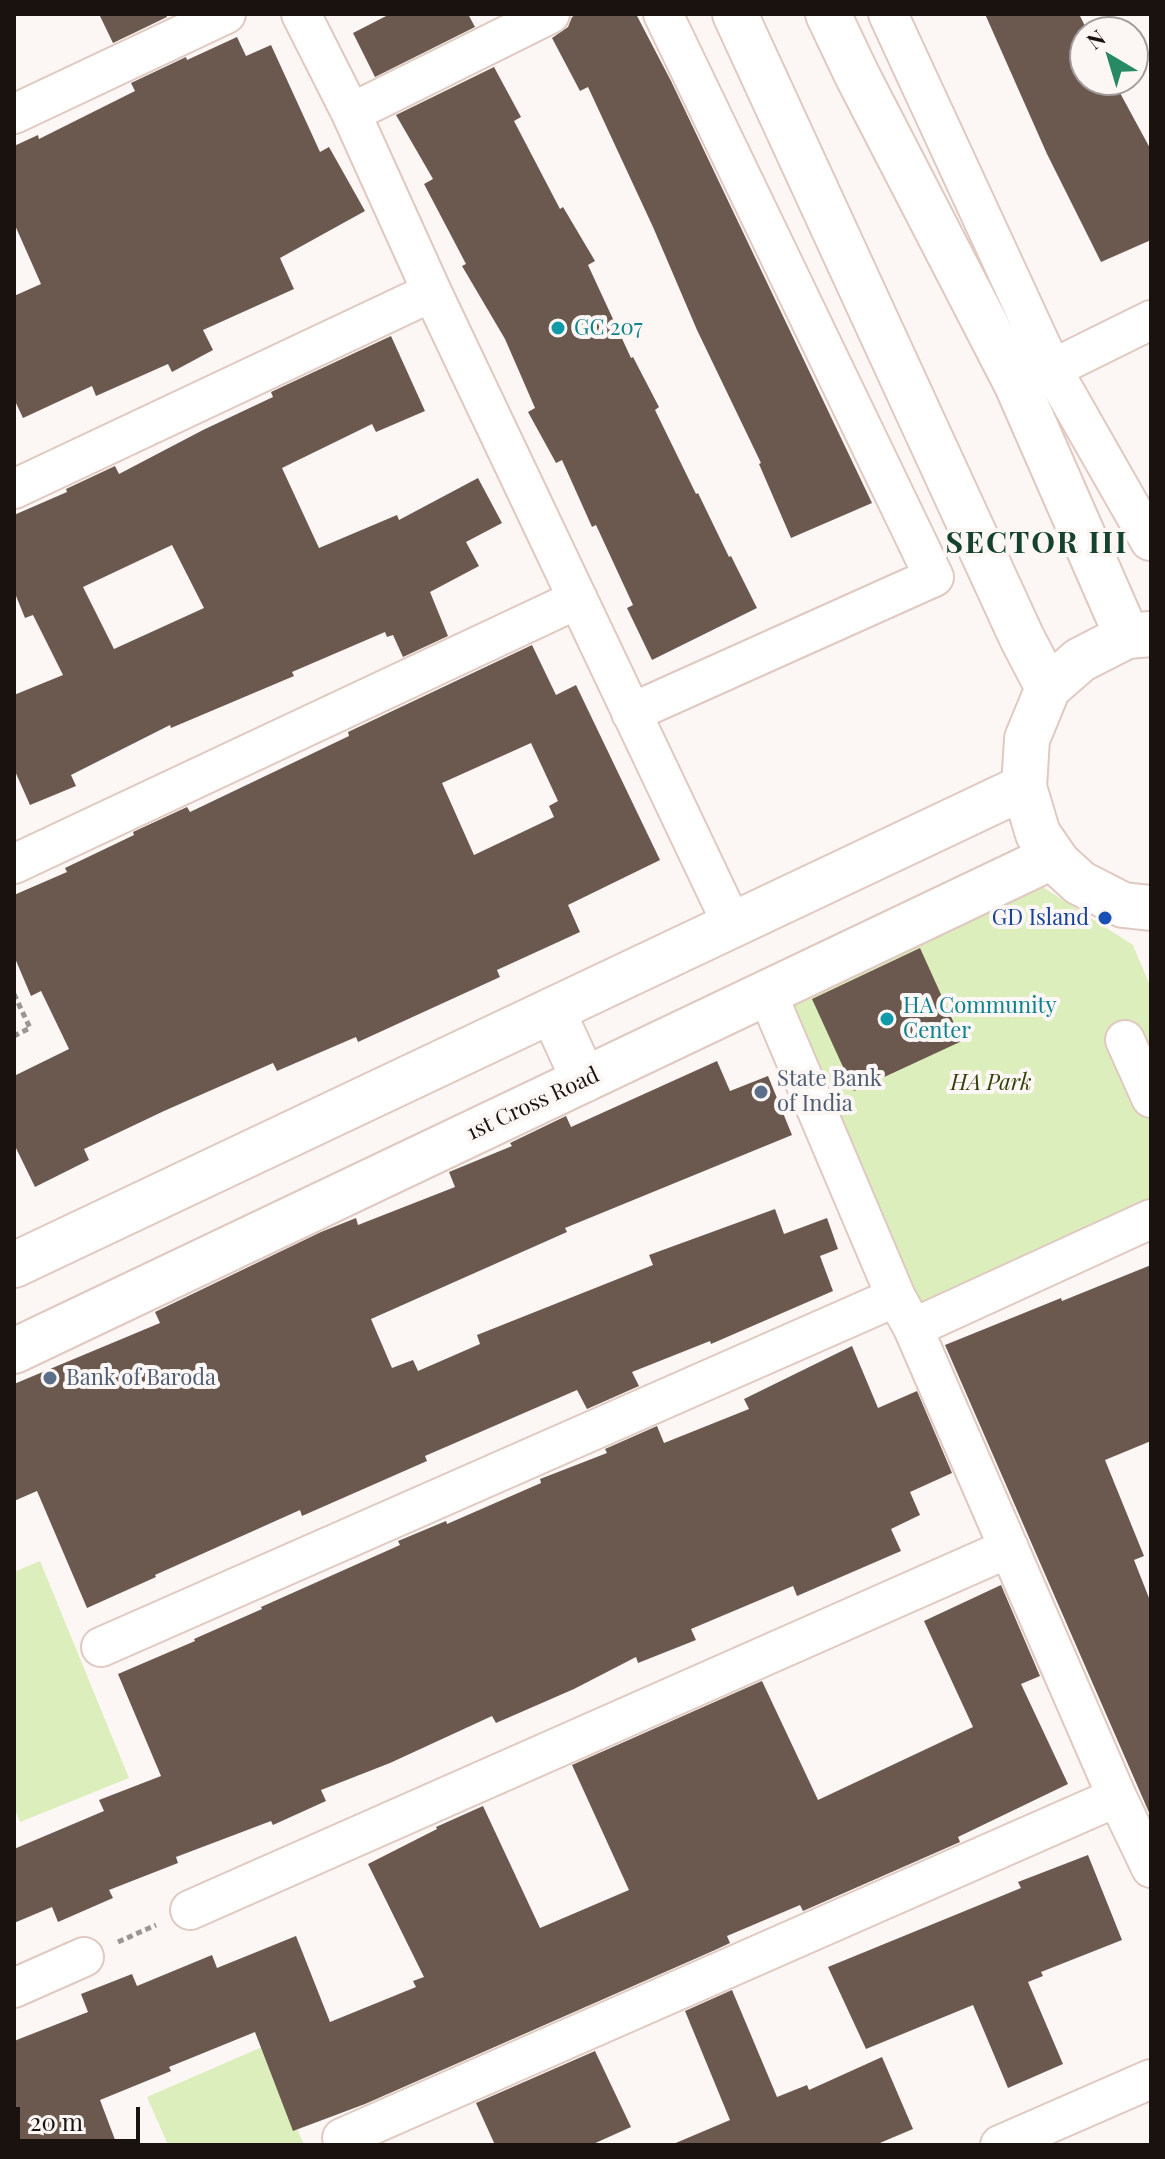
<!DOCTYPE html>
<html>
<head>
<meta charset="utf-8">
<style>
  body { margin:0 }
  #map { position:relative; width:1165px; height:2159px; overflow:hidden; background:#fcf7f5; font-family:"Playfair Display",serif }
  canvas { display:block }
  .frame { position:absolute; inset:0; border:16px solid #1a120f; pointer-events:none }
  .north { position:absolute; left:1069px; top:16px; width:80px; height:80px; box-sizing:border-box; background:#fcf7f5; border:2px solid #a29b99; border-radius:50%; rotate:322deg; font-size:22px; font-weight:700; line-height:32px; text-align:center; color:#1a120f }
  .north::after { content:''; display:block; margin:auto; width:28px; height:36px; background:#278a64; clip-path:polygon(50% 0,100% 100%,50% 72%,0 100%) }
  .scale { position:absolute; left:16px; top:2107px; width:124px; height:36px; box-sizing:border-box; border:4px solid #1a120f; border-top:0; padding-left:10px; font-size:24px; line-height:28px; white-space:nowrap; color:#1a120f; -webkit-text-stroke:6px #fcf7f5; paint-order:stroke }
</style>
</head>
<body>
<div id="map">
<canvas width="1165" height="2159"></canvas>
<div class="frame"></div>
<div class="north">N</div>
<div class="scale">20 m</div>
</div>
<script>
const ctx = document.querySelector('canvas').getContext('2d');
ctx.lineJoin = 'round';
function paint(path, color) {
  ctx.fillStyle = color;
  ctx.fill(path, 'evenodd');
}
function shape(rows) {
  const path = new Path2D();
  for (const r of rows) {
    path.moveTo(r[0], r[1]);
    for (let i = 2; i < r.length; i += 2) path.lineTo(r[i], r[i + 1]);
  }
  return path;
}
function trace(path, color, width, dash) {
  ctx.strokeStyle = color;
  ctx.lineWidth = width;
  ctx.lineCap = dash ? 'butt' : 'round';
  ctx.setLineDash(dash || []);
  ctx.stroke(path);
}
function write(font, color, halo, rows, align = 'center') {
  ctx.font = font + ' "Playfair Display",serif';
  ctx.lineWidth = 8;
  ctx.setLineDash([]);
  ctx.textBaseline = 'middle';
  ctx.strokeStyle = halo;
  ctx.fillStyle = color;
  for (const [text, x, y, turn = 0] of rows) {
    ctx.save();
    ctx.translate(x, y);
    ctx.rotate((+turn || 0) * Math.PI / 180);
    ctx.textAlign = isNaN(turn) ? turn : align;
    if (halo) ctx.strokeText(text, 0, 0);
    ctx.fillText(text, 0, 0);
    ctx.restore();
  }
}
paint(shape([
  [1038,884,1133,945,1151,988,1151,1203,914,1307,784,1004],
  [40,1561,129,1778,20,1822,14,1807,14,1572],
  [262,2047,304,2145,168,2145,147,2097]
]), '#dceebc');
paint(shape([
  [99,14,166,14,167,17,113,43],
  [390,14,468,14,475,27,375,77,353,33],
  [577,14,636,14,671,81,872,503,791,538,759,464,761,463,697,330,653,227,588,87,580,91,552,38,568,27,572,17],
  [985,14,1079,14,1088,32,1085,32,1085,80,1113,80,1151,150,1151,240,1101,262,1047,154],
  [237,37,246,56,271,45,320,152,329,147,365,211,280,258,294,289,203,330,213,350,172,372,168,364,96,396,92,386,23,418,14,399,14,296,41,284,14,223,14,146,38,135,39,139,135,91,131,83,186,57,187,60],
  [494,67,521,117,514,121,560,209,563,207,595,261,588,265,631,358,633,357,659,407,655,410,696,494,698,493,729,557,731,556,757,608,652,660,627,608,633,605,596,525,592,527,562,460,556,463,528,412,535,408,505,339,462,266,466,264,424,184,433,179,396,115],
  [391,336,425,411,376,432,372,424,282,468,319,548,397,515,399,520,478,478,502,523,466,542,479,566,430,592,448,636,403,657,393,635,387,637,385,632,292,672,294,676,171,728,170,725,71,775,76,786,30,805,14,769,14,695,63,675,33,615,25,618,14,591,14,515,67,492,66,489,115,466,119,474,203,430,273,397,271,392],
  [172,545,204,608,114,649,83,587],
  [532,645,556,695,576,685,660,860,568,905,580,932,497,970,500,977,358,1042,356,1037,277,1071,273,1063,164,1111,84,1149,89,1160,35,1187,14,1144,14,1076,69,1049,41,991,31,996,14,956,14,895,67,872,65,868,134,835,133,832,187,807,190,812,349,736,348,732],
  [531,743,558,801,549,806,554,817,474,855,442,783],
  [920,948,962,1041,854,1091,812,999],
  [717,1061,730,1091,768,1076,792,1135,565,1228,567,1232,371,1319,392,1368,413,1360,418,1371,480,1344,477,1335,653,1265,649,1255,775,1209,784,1234,827,1218,838,1249,820,1256,833,1291,711,1344,710,1341,632,1372,639,1386,587,1409,577,1390,425,1456,427,1461,302,1516,300,1510,155,1575,156,1577,87,1608,37,1491,14,1501,14,1384,160,1323,155,1312,321,1232,356,1218,358,1225,455,1187,449,1172,512,1146,510,1143,566,1116,571,1127],
  [1151,1265,1151,1441,1105,1460,1144,1556,1134,1560,1151,1603,1151,1817,945,1345,1061,1298,1062,1301],
  [852,1346,878,1408,917,1391,952,1473,910,1492,920,1515,891,1529,901,1551,797,1596,793,1586,691,1629,696,1640,638,1663,636,1657,574,1689,496,1723,492,1716,390,1763,321,1790,326,1801,273,1825,271,1821,176,1857,178,1863,109,1890,113,1898,58,1922,52,1907,14,1923,14,1849,104,1811,99,1800,161,1776,118,1674,195,1641,194,1639,262,1609,261,1607,400,1545,398,1541,446,1521,447,1524,541,1483,540,1479,607,1453,605,1449,657,1426,664,1443,749,1409,744,1399],
  [1001,1585,1040,1676,1021,1684,1068,1784,958,1837,960,1842,803,1911,800,1905,727,1936,730,1943,715,1950,365,2104,293,2131,255,2032,169,2067,171,2071,100,2100,117,2145,14,2145,14,2041,88,2012,81,1994,132,1974,137,1986,212,1955,217,1968,296,1936,330,2022,416,1987,413,1981,424,1977,368,1864,437,1829,436,1827,483,1806,540,1928,629,1890,572,1765,762,1681,818,1800,973,1727,924,1621],
  [1088,1855,1122,1940,1041,1972,1043,1976,1028,1982,1063,2064,1008,2088,973,2005,866,2049,828,1967,1021,1888,1018,1882],
  [732,1990,777,2097,807,2085,809,2090,882,2057,913,2129,875,2145,671,2145,730,2120,685,2011],
  [595,2051,631,2127,591,2145,495,2145,476,2103]
]), '#6b5950');
const street = shape([
  [301,14,351,113,432,292,732,924],
  [888,14,1052,369,1150,541],
  [351,113,550,14],
  [14,114,226,14],
  [1052,369,1151,320],
  [14,489,432,292],
  [631,713,934,577,663,14],
  [14,864,578,599],
  [767,993,896,1297,913,1328,1117,1797,1151,1868],
  [1125,1040,1151,1098],
  [913,1328,1151,1219],
  [101,1647,896,1297],
  [190,1910,1009,1548],
  [14,1988,84,1957],
  [342,2138,1117,1797],
  [1000,2145,1151,2079]
]);
const secondary = shape([
  [735,14,1022,638,1048,688],
  [828,14,857,75,1017,385,1127,636],
  [1151,634,1127,636,1080,660,1048,688,1027,739,1024,787,1038,834,1058,863,1080,883,1123,905,1151,908],
  [552,1010,584,1080],
  [14,1265,1024,787],
  [14,1351,1052,857]
]);
trace(street, '#dfc9c0', 42);
trace(secondary, '#dfc9c0', 48);
trace(shape([
  [14,994,30,1028,14,1036],
  [118,1942,156,1925]
]), '#9b9593', 5, [6, 4]);
trace(street, '#fff', 38);
trace(secondary, '#fff', 44);
for (const [x, y, r, color] of [
  [558,328,8,"#0f9aa8"],
  [1105,918,8,"#1a4fb4"],
  [887,1019,8,"#0f9aa8"],
  [761,1092,8,"#5c6f8a"],
  [50,1378,8,"#5c6f8a"]
]) {
  const dot = new Path2D();
  dot.arc(x, y, r, 0, 2 * Math.PI);
  ctx.fillStyle = color;
  ctx.fill(dot);
  trace(dot, '#fcf7f5', 3);
}
write('22px', '#0d838f', '#fcf7f5', [
  ["GC 207",574,328],
  ["HA Community",903,1006],
  ["Center",903,1031]
], 'left');
write('22px', '#164399', '#fcf7f5', [
  ["GD Island",1089,918]
], 'right');
write('22px', '#4e5e75', '#fcf7f5', [
  ["State Bank",777,1079],
  ["of India",777,1104],
  ["Bank of Baroda",66,1378]
], 'left');
write('italic 22px', '#334107', '#fcf7f5', [
  ["HA Park",991,1083]
]);
write('22px', '#1a120f', '#fcf7f5', [
  ["1st Cross Road",533,1104,-25]
]);
ctx.letterSpacing = '2px';
write('bold 30px', '#14422f', '#fcf7f5', [
  ["SECTOR III",1037,544]
]);
ctx.letterSpacing = '0px';
</script>
</body>
</html>
